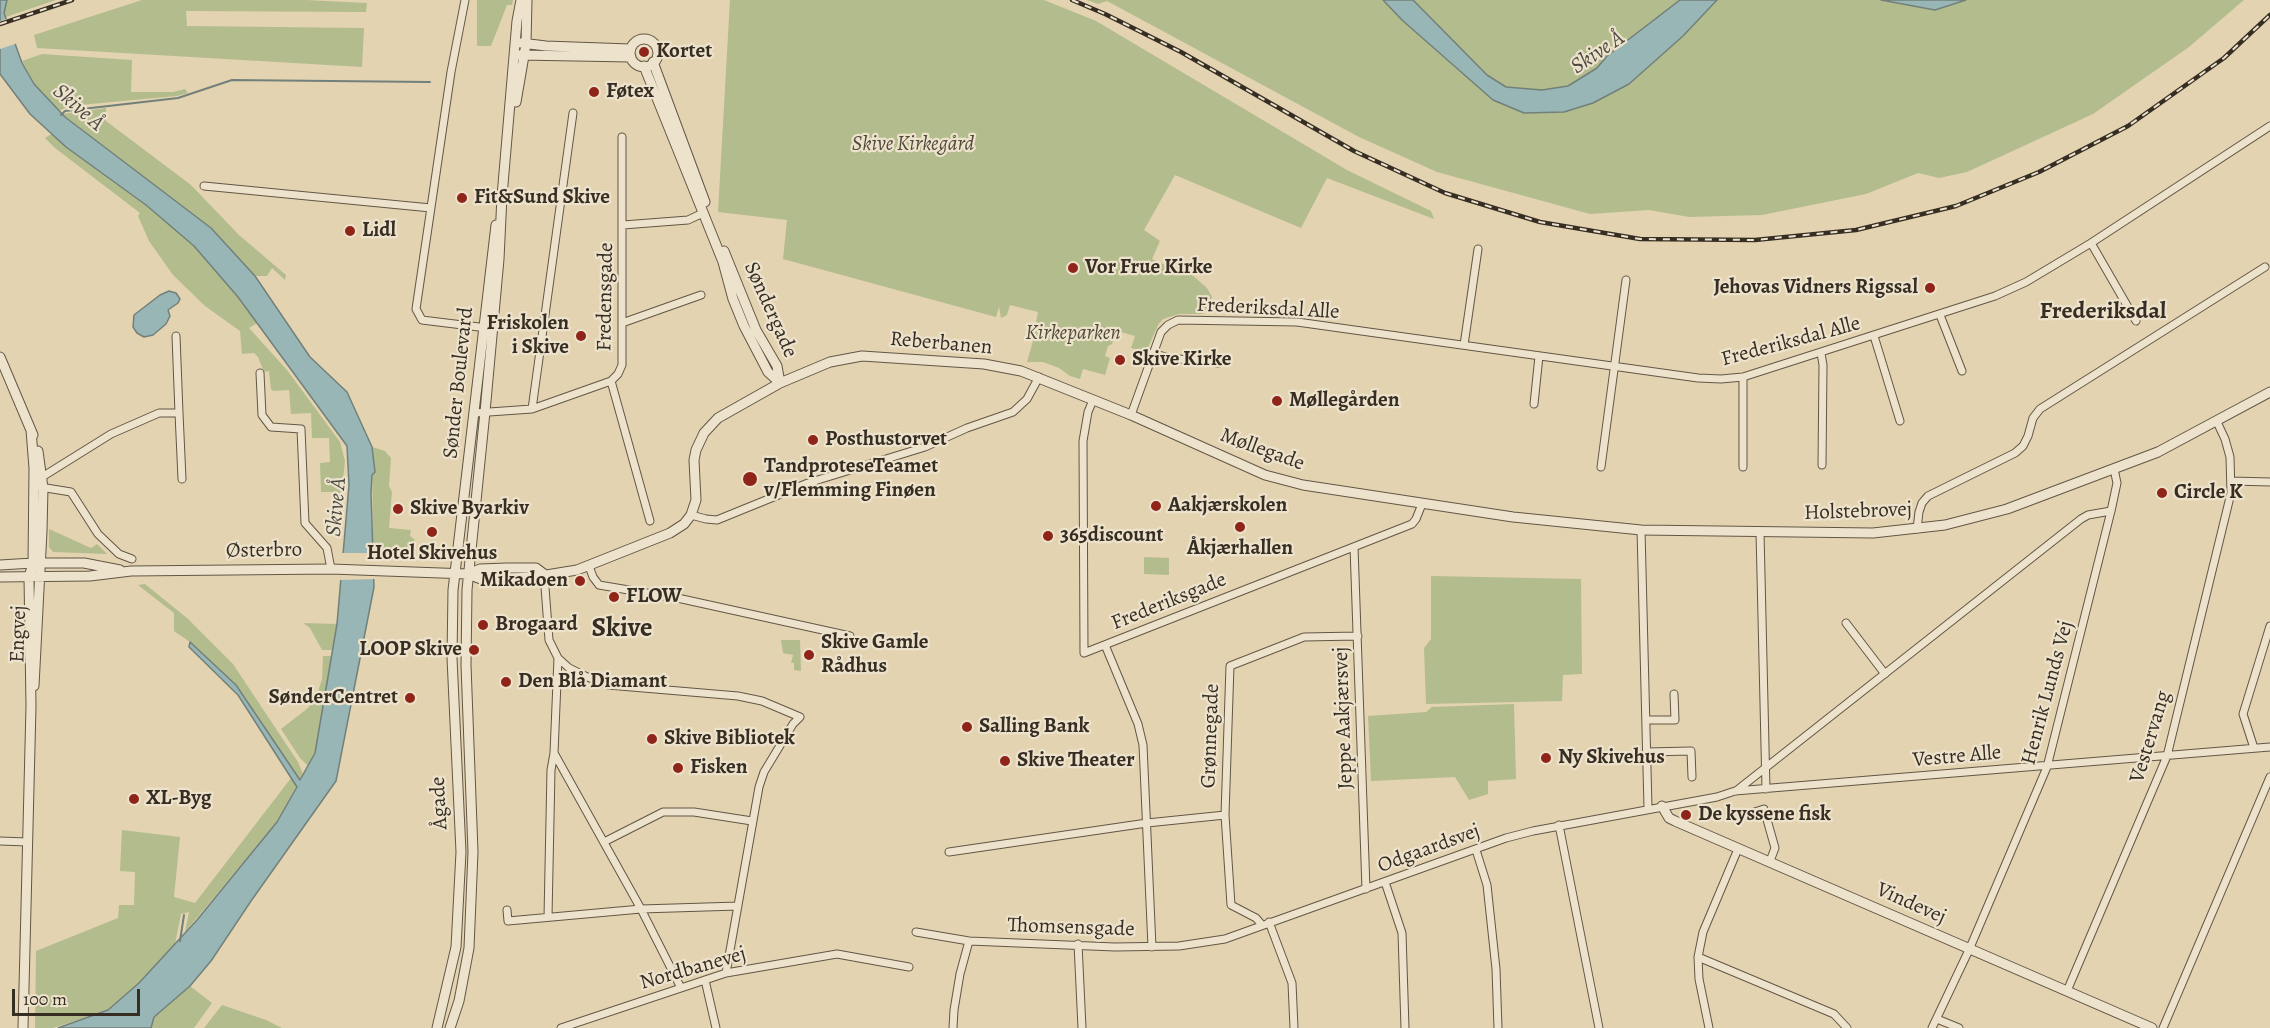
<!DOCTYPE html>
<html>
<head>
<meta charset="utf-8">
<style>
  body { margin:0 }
  #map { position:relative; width:2270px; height:1028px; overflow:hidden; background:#e3d3b1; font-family:Alegreya,serif }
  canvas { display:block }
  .scale { position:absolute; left:12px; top:989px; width:128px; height:27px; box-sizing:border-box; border:3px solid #372e23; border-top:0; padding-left:8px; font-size:18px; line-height:21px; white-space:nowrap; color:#372e23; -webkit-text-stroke:4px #ede2cc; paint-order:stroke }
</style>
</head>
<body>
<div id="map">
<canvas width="2270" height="1028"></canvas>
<div class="scale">100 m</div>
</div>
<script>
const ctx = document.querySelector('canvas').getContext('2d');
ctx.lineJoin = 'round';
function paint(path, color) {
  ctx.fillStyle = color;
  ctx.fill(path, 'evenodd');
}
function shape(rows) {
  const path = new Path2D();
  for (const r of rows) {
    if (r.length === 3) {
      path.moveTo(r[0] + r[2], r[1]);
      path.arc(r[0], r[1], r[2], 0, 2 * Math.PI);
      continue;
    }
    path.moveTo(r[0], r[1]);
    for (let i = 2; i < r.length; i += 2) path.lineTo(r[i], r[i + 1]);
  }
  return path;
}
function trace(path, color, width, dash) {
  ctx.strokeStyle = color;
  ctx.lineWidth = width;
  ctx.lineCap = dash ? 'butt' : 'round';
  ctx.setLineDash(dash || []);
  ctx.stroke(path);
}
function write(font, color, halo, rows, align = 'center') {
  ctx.font = font + ' Alegreya,serif';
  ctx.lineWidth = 4.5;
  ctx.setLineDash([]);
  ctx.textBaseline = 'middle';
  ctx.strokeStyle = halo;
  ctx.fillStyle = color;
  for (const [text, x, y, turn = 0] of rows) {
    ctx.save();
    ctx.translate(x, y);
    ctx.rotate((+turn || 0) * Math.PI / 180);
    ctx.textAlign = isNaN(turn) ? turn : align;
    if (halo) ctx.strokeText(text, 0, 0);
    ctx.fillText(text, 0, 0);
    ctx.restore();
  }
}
paint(shape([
  [0,0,56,0,0,19],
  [142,0,306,0,367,3,366,12,186,11,187,26,364,28,362,67,37,48,34,35],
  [477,0,513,0,512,5,507,5,491,46,477,46],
  [730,0,1044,0,1096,21,1347,170,1431,211,1434,219,1327,178,1301,228,1175,175,1144,230,1160,241,1152,259,1179,271,1190,273,1207,288,1212,297,1208,309,1203,314,1179,314,1163,319,1158,325,1146,352,1131,348,1135,336,1117,331,1112,344,1108,346,1105,356,1110,358,1105,375,1083,369,1080,379,1070,376,1059,368,1043,362,1027,362,1038,323,1036,322,1038,312,1010,305,1007,315,1001,318,999,307,996,317,783,259,787,220,718,212],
  [1087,0,2244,0,2189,47,2093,114,1967,172,1939,178,1918,173,1866,194,1762,215,1689,217,1649,210,1590,214,1437,172,1359,137,1107,1,1098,4],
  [42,54,132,60,131,92,173,92,185,89,188,93,177,96,69,106,59,111,34,84,22,61],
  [106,108,106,121,191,185,239,235,286,275,285,280,272,268,267,276,255,276,211,228,62,114],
  [53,133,67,147,146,205,194,246,238,297,257,323,249,328,287,370,340,442,345,461,339,516,333,516,332,492,321,492,320,463,330,462,329,438,312,438,311,413,291,414,289,390,273,391,271,389,269,371,264,372,258,357,254,353,242,354,240,331,205,306,173,275,149,241,138,216,140,213,55,148,45,138],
  [372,447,385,451,391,458,389,486,392,492,389,528,411,530,410,536,415,540,410,544,410,553,373,553],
  [49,529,91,548,97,544,107,554,53,552,49,547],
  [1144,557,1169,558,1169,575,1144,574],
  [1431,576,1581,579,1582,674,1563,675,1562,701,1426,704,1424,648,1431,639],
  [145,584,187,618,233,664,298,762,303,774,300,781,243,694,190,642,174,631,174,613,138,585],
  [303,623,337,624,333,650,322,650,310,628],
  [781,640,800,640,801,671,794,670,794,663,791,663,793,655,783,653],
  [323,656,332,656,315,753,308,766,300,758,281,729,308,708,317,695,322,679],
  [1514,704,1516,779,1488,781,1488,794,1469,800,1455,777,1371,781,1368,716,1426,712,1432,707],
  [291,778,297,787,277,822,185,932,189,912,181,914,175,944,139,983,106,1011,53,1028,35,1028,36,951,118,918,119,905,134,905,135,872,120,871,122,830,180,837,174,897,195,903],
  [190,986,212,1003,194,1028,151,1028,154,1017],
  [222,1005,266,1020,282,1028,204,1028]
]), '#b3bc8c');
const water = shape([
  [0,0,7,0,4,13,22,63,34,84,65,117,211,228,255,276,310,357,347,392,372,447,375,472,372,475,371,493,374,587,336,781,251,901,211,961,190,986,154,1017,151,1028,58,1028,108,1010,139,983,197,920,277,822,297,787,238,695,189,647,190,642,236,685,300,780,315,753,337,624,349,485,347,446,238,297,194,246,146,205,66,147,30,114,0,74,0,0],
  [1383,0,1413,0,1487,75,1506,87,1542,90,1568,86,1597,68,1607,56,1680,0,1717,0,1683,36,1629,84,1593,103,1564,112,1524,113,1493,100,1402,20,1383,0],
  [1881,0,1966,0,1935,10,1881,0],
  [169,291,176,293,180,299,178,303,168,310,170,316,166,324,153,335,144,337,137,333,133,327,134,315,160,295,169,291]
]);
paint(water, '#99b6b6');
trace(water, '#72807b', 1.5);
paint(shape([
  [9,18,18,43,0,49,0,21],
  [341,553,376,553,376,579,340,580]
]), '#e3d3b1');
trace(shape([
  [61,115,65,111,178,98,232,80,430,82],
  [180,941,184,915]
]), '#72807b', 2);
const minor = shape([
  [465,0,451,72,416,309,422,320,487,328],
  [204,186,431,208],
  [623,225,688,220,703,213],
  [2091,243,2136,321],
  [1940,315,1962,371],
  [622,323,701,295],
  [1874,336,1900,421],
  [1464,345,1478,249],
  [1152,353,1169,358,1219,363],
  [1821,353,1823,365,1822,465],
  [260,373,262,415,271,427,301,429,305,523,327,548,331,569],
  [611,381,650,521],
  [1093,400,1088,412,1083,441,1084,653,1412,524,1416,519,1422,504],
  [1534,404,1539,356],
  [532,409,573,113],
  [179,413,182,479],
  [475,413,532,409,611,381,618,374,622,365,622,137],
  [1131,415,1161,332,1168,325,1178,320,1297,322,1698,378,1721,379,1743,377,1995,296,2026,282,2091,243,2270,126],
  [1601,467,1626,280],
  [1743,467,1743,377],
  [42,477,111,434,159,413,179,413,176,336],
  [2232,481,2270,482],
  [40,487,71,492,98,534,119,554,132,559],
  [691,515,706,519,717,520,808,483,925,447,967,428,1013,412,1027,399,1039,377],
  [1917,529,1919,512,1922,503,1928,496,2015,453,2023,446,2028,436,2033,418,2040,409,2265,267],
  [1641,530,1648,808],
  [1760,532,1766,789],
  [1354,547,1366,889],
  [589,566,593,577,599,585,682,599,850,636],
  [544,574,549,640,558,658,569,668,585,676,608,685,738,696,762,701,800,717,793,724,764,772,759,787,726,973],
  [1846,623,1885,674],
  [1105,645,1138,724,1143,745,1152,947],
  [1646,720,1675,720,1674,694],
  [2254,748,2243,714,2270,626],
  [1647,752,1691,751,1692,777],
  [554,753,641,909,681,988],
  [1736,791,2081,519,2088,515,2111,511],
  [1742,816,1764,809,1775,848,1770,861],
  [1559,825,1599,1028],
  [0,841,28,842],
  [604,842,663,812,694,812,752,821],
  [1476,850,1487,885,1496,969,1498,1028],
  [949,852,1147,823,1225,815],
  [1385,882,1402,933,1405,1028],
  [507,910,508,921,641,909,738,906],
  [548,917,551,770,554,753,558,658],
  [1269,922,1292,983,1294,1028],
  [1262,925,1256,918,1231,905,1225,815,1230,666,1304,637,1358,636],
  [916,932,969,941,1115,947,1179,946,1225,939,1506,838,1533,831,1717,797,1735,791,2270,747],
  [1078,944,1082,1028],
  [1698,957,1834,1014,1847,1028],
  [705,980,716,1028],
  [2067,991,2167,756,2231,493,2230,457,2225,439,2217,422],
  [1937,1019,1959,1028],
  [561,1028,726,973,837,954,909,967],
  [953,1028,954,1010,960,974,969,941],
  [1709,1028,1699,979,1698,957,1703,932,1738,849],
  [1932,1028,1969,950,2047,767,2111,511,2117,483,2114,469],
  [2163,1028,2270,777]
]);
const tertiary = shape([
  [644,53,14],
  [521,43,546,46,630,49],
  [519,55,631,57],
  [653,62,705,202],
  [644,66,723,262,733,299,744,326,768,372,780,383],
  [516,102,526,44,527,0],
  [724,251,756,330,777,366,780,383],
  [0,357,33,435],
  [0,565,33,563,84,563,120,570],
  [468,574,480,569,507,568,536,568,544,574],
  [0,577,90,576,131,571,331,569,468,574,481,579,534,577,577,570,670,533,684,524,691,515,696,500,694,460,696,450,704,433,718,418,780,383,830,362,862,356,984,364,1021,371,1131,415,1265,475,1303,485,1513,517,1641,530,1873,533,1945,525,2007,509,2158,452,2270,392],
  [34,686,42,531,43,488,38,451],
  [1662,806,1669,818,1675,821,2152,1028],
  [23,1028,31,706,29,577,33,563,34,468,31,430],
  [437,1028,456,947,461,852,452,658,453,590,496,225],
  [450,1028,459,1001,469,948,473,852,466,665,467,590,485,412,499,259,502,196,517,21,521,0]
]);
trace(minor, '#625746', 9);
trace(tertiary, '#625746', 11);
trace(minor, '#ede2cc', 7);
trace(tertiary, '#ede2cc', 9);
const rail = shape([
  [1072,0,1105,14,1181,52,1354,151,1445,193,1540,222,1640,239,1755,240,1856,230,1956,206,2039,172,2128,126,2224,58,2270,15],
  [0,24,72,0]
]);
trace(rail, '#372e23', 4.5);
trace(rail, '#ede2cc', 2, [7]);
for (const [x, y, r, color] of [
  [644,52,6,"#8f2418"],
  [594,92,6,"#8f2418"],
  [462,198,6,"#8f2418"],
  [350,231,6,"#8f2418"],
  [1073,268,6,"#8f2418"],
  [1930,288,6,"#8f2418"],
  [581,336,6,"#8f2418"],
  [1120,360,6,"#8f2418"],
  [1277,401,6,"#8f2418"],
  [813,440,6,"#8f2418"],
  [750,479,8,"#8f2418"],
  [2162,493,6,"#8f2418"],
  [1156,506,6,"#8f2418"],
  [398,509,6,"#8f2418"],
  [1240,527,6,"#8f2418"],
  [432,532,6,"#8f2418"],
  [1048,536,6,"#8f2418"],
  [580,581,6,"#8f2418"],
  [614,597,6,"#8f2418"],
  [483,625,6,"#8f2418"],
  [474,650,6,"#8f2418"],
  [809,655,6,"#8f2418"],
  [506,682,6,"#8f2418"],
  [410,698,6,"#8f2418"],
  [967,727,6,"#8f2418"],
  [652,739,6,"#8f2418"],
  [1546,758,6,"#8f2418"],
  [1005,761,6,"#8f2418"],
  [678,768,6,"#8f2418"],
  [134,799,6,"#8f2418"],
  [1686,815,6,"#8f2418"]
]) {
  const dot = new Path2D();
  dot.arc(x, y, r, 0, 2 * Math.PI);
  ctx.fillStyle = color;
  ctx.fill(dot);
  trace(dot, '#ede2cc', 2);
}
write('bold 21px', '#372e23', '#ede2cc', [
  ["Kortet",656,52],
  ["Føtex",606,92],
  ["Fit&Sund Skive",474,198],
  ["Lidl",362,231],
  ["Vor Frue Kirke",1085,268],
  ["Jehovas Vidners Rigssal",1918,288,"right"],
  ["Friskolen",569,324,"right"],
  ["i Skive",569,348,"right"],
  ["Skive Kirke",1132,360],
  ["Møllegården",1289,401],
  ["Posthustorvet",825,440],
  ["TandproteseTeamet",764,467],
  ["v/Flemming Finøen",764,491],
  ["Circle K",2174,493],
  ["Aakjærskolen",1168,506],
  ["Skive Byarkiv",410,509],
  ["365discount",1060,536],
  ["Åkjærhallen",1240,549,"center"],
  ["Hotel Skivehus",432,554,"center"],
  ["Mikadoen",568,581,"right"],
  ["FLOW",626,597],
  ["Brogaard",495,625],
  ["Skive Gamle",821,643],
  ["Rådhus",821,667],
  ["LOOP Skive",462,650,"right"],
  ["Den Blå Diamant",518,682],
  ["SønderCentret",398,698,"right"],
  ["Salling Bank",979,727],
  ["Skive Bibliotek",664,739],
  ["Ny Skivehus",1558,758],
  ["Skive Theater",1017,761],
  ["Fisken",690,768],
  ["XL-Byg",146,799],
  ["De kyssene fisk",1698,815]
], 'left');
write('italic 21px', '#504a38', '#ede2cc', [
  ["Skive Kirkegård",913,145],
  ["Kirkeparken",1073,334]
]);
write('21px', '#372e23', '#ede2cc', [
  ["Fredensgade",606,297,-89],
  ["Frederiksdal Alle",1268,309,3],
  ["Søndergade",770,310,66],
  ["Frederiksdal Alle",1791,342,-15],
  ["Reberbanen",941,344,5],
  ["Sønder Boulevard",459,383,-84],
  ["Møllegade",1262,450,20],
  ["Holstebrovej",1858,512,-2],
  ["Østerbro",264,551,-1],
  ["Frederiksgade",1169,602,-22],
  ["Engvej",19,634,-88],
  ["Henrik Lunds Vej",2048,693,-75],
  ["Jeppe Aakjærsvej",1344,718,-92],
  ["Grønnegade",1211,736,-88],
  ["Vestervang",2151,737,-73],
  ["Vestre Alle",1957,757,-5],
  ["Ågade",440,803,-93],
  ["Odgaardsvej",1429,849,-20],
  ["Vindevej",1911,904,24],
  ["Thomsensgade",1071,928,2],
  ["Nordbanevej",693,969,-16]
]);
write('italic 22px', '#4b4940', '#ede2cc', [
  ["Skive Å",1598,53,-34],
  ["Skive Å",78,108,41],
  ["Skive Å",337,507,-85]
]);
write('bold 24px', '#372e23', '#ede2cc', [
  ["Frederiksdal",2103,312]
]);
write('bold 27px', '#372e23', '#ede2cc', [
  ["Skive",622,629]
]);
</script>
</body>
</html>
